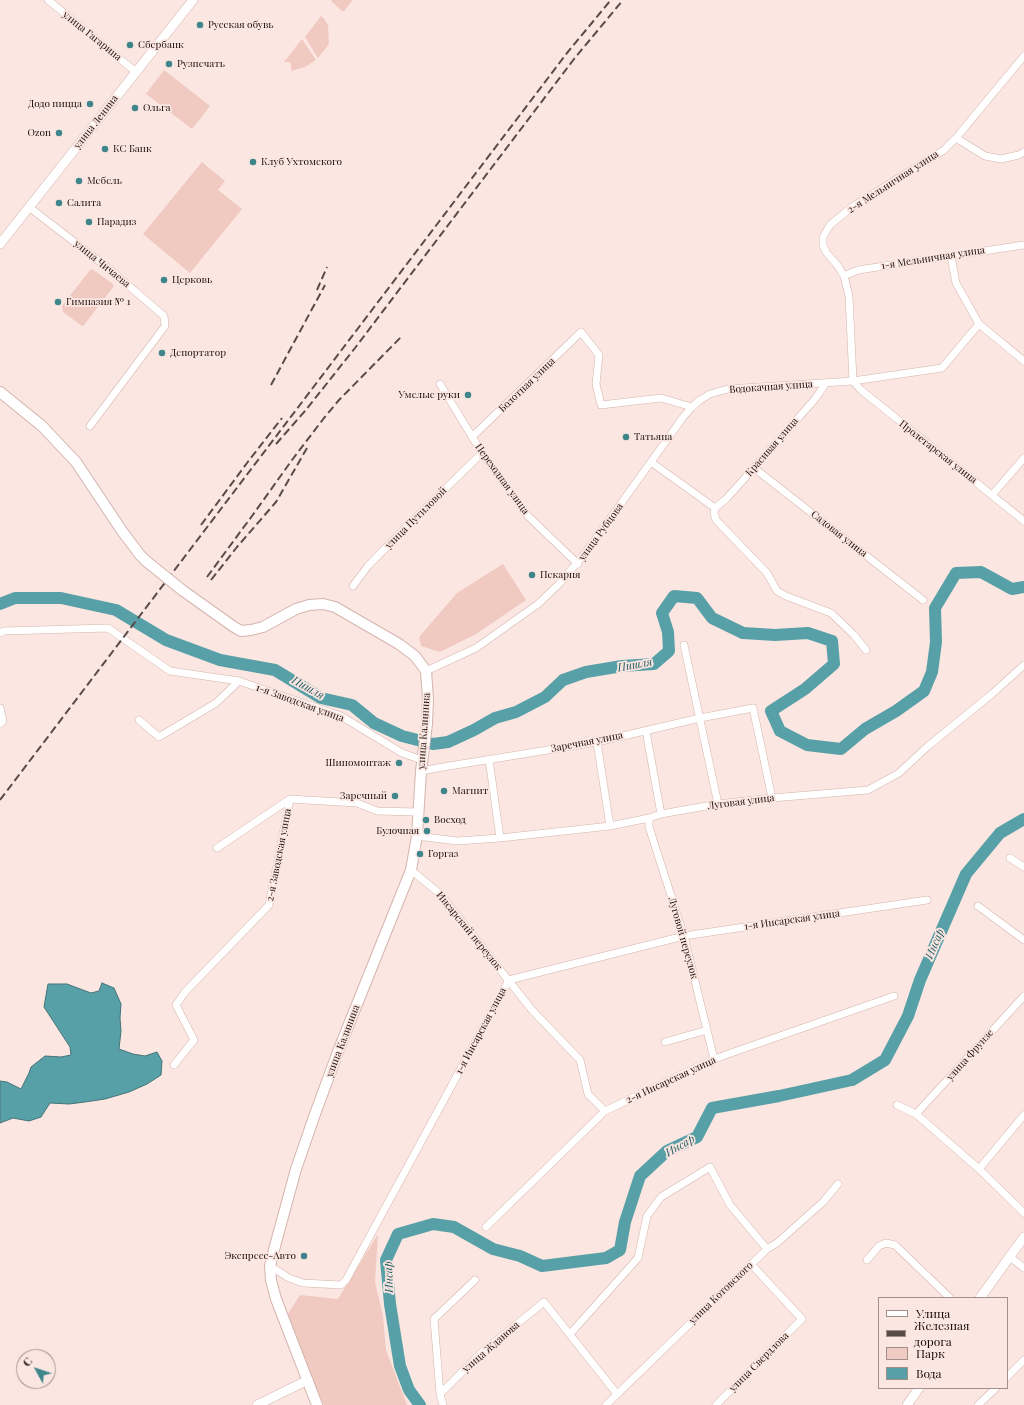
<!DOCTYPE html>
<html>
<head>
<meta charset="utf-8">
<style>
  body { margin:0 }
  #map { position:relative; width:1024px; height:1405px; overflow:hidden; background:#fbe6e1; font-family:"Playfair Display",serif }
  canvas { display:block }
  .legend { position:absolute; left:878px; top:1297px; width:130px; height:92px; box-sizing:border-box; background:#fbe6e1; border:1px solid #a08f8b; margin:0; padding:5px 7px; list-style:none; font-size:12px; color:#180d0b }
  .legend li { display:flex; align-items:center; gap:8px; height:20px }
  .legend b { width:20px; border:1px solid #a08f8b }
  .north { position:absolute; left:16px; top:1349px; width:40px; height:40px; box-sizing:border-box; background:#fbe6e1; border:1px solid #a08f8b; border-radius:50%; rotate:310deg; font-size:11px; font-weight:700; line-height:16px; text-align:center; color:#180d0b }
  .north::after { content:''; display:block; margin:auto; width:14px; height:18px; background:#3e868c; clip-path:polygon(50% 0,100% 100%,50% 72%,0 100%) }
</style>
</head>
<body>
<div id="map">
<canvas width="1024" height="1405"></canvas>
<ul class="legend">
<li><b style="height:5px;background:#fff"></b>Улица</li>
<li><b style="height:5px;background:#594b48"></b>Железная дорога</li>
<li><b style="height:11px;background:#f0c9c1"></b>Парк</li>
<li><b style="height:11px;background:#58a0a7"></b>Вода</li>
</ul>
<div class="north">С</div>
</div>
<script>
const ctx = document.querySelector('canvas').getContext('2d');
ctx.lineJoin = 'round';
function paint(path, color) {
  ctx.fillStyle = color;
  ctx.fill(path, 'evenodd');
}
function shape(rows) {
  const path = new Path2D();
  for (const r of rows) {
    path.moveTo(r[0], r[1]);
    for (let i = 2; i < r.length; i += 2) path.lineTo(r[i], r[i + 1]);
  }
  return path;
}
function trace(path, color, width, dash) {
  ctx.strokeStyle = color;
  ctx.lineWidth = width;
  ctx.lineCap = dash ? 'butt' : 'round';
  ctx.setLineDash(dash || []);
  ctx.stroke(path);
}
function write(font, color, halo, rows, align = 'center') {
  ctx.font = font + ' "Playfair Display",serif';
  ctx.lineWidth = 3.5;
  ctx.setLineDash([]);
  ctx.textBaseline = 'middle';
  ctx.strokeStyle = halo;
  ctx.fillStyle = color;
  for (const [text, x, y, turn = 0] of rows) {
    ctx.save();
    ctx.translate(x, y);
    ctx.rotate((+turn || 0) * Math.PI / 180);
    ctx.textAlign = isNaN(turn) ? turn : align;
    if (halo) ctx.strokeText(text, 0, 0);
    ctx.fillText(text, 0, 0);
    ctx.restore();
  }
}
paint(shape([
  [332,0,353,0,344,11,342,11,331,1],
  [321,16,325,20,328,25,329,44,318,58,305,37],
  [302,39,316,60,305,67,291,71,291,64,289,62,284,62],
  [164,70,210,106,192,129,146,94],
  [202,162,225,181,218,190,242,209,190,273,143,234],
  [92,269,113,284,114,286,84,325,82,326,63,312,62,306,90,270],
  [503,564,526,600,476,634,440,652,421,646,419,637,457,593],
  [378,1234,375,1282,383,1316,386,1350,407,1405,324,1405,286,1317,300,1295,338,1299]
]), '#f0c9c1');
const water = shape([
  [102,983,114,988,121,1004,120,1018,121,1031,119,1049,133,1054,145,1056,157,1052,162,1061,161,1075,147,1084,129,1092,105,1099,85,1102,69,1104,50,1103,41,1117,29,1121,13,1118,0,1123,0,1081,7,1082,21,1089,29,1073,31,1067,45,1056,61,1057,71,1055,70,1047,44,1007,48,984,67,984,91,993,99,991,102,983]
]);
paint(water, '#58a0a7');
trace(water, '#457478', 1);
trace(shape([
  [0,604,15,598,61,598,116,610,166,640,220,660,275,670,321,698,352,705,374,723,402,736,433,744,448,742,474,730,495,718,516,712,545,697,563,680,586,672,622,666,654,664,669,651,668,632,662,613,674,596,697,598,712,618,743,633,775,635,808,633,832,641,834,664,805,689,771,711,780,731,807,745,841,749,865,729,896,711,924,691,932,672,936,642,935,608,956,573,981,572,1012,589,1024,587],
  [420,1405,409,1390,400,1366,390,1304,386,1260,398,1234,433,1224,454,1227,493,1249,520,1256,542,1266,606,1258,620,1250,625,1222,640,1176,667,1151,697,1137,712,1108,779,1096,852,1080,885,1060,908,1016,920,980,966,874,1000,833,1024,819]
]), '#58a0a7', 12);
const minor = shape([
  [48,0,136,72],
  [956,138,985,156,1001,159,1019,155,1024,152],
  [29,207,108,268,164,316,165,326,90,426],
  [951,256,956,283,979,324,1024,361],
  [844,276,858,270,1024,245],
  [853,381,849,296,844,276,838,266,826,252,823,245,823,237,830,225,852,207,944,150,956,138,1024,56],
  [853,381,861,390,1024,521],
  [440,384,482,453,528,516,578,564],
  [472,437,581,332,599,355,596,384,601,405,661,398,692,407],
  [651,462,715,508],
  [754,468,923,600],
  [992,495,1024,458],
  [715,508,714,513,716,520,767,573,777,591,786,596,831,613,854,635,866,650],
  [715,508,726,499,754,468,815,399,826,383],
  [353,586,368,566,400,533,482,453],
  [0,633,4,631,108,628,170,671,239,681,341,716,402,753,422,760],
  [684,645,718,804],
  [426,671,476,648,538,604,559,584,586,552,684,416,692,407,700,400,710,394,728,389,853,381,942,368,979,324],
  [0,708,3,721,0,724],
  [139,720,159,737,216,703,239,681],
  [646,731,661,814],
  [597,742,610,826],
  [489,759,500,838],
  [421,771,443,767,597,742,700,718,753,708,772,798],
  [649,818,649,827,684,936,714,1059],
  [417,836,457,841,500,838,610,826,649,818,661,814,718,804,772,798,868,790,899,773,927,747,993,693,1024,665],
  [217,848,290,799],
  [1010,858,1024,867],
  [411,870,440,894,532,1010,580,1060,588,1094,605,1111],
  [978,906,1024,940],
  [665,1042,707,1030],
  [174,1065,194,1040,176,1005,185,992,269,905,290,799,357,803,377,811,418,812],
  [897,1105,916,1114,979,1169,1024,1213],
  [916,1114,1024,996],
  [979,1169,1024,1115],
  [486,1227,605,1111,714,1059,894,996],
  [1010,1257,1024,1268],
  [867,1260,879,1246,886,1243,895,1245,950,1298],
  [270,1266,289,1278,303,1283,341,1285,346,1280,509,980,684,936,927,900],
  [570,1334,638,1258,647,1216,661,1197,710,1167,730,1205,767,1249],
  [1007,1377,1024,1360],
  [440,1394,480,1354,544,1302,617,1394],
  [443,1405,440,1394,434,1319,475,1280],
  [606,1405,767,1249,777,1243,823,1202,838,1184],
  [716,1405,802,1319,751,1264],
  [978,1405,996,1388]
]);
const tertiary = shape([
  [0,244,193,0],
  [980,1298,1024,1237],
  [257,1405,308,1380],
  [907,1405,919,1388]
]);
const secondary = shape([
  [0,392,42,426,76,462,122,531,140,555,146,561],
  [182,590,234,627,241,631,251,630,263,627,296,609,309,605,323,604,335,607,399,644,415,656,426,671,428,699,427,724,421,771,417,836,411,870,339,1049,315,1114,296,1169,275,1246,270,1266,271,1280,276,1299,317,1405]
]);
trace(minor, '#d5b4ad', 8);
trace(tertiary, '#d5b4ad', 10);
trace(secondary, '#d5b4ad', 12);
trace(minor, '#fff', 7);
trace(tertiary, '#fff', 9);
trace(secondary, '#fff', 10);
trace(shape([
  [317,290,327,267],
  [271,385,325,285],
  [276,444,305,411,355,348,574,59,623,0],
  [201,525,250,459,282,418],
  [207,577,252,516,292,460,324,418,339,400,403,335],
  [211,580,237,547,276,502,307,448],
  [0,800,567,53,610,1]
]), '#594b48', 2, [8, 4]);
const secondaryBridge = shape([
  [146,561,182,590]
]);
trace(secondaryBridge, '#d5b4ad', 12, []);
trace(secondaryBridge, '#fff', 10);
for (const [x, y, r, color] of [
  [200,25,4,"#3e868c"],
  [130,45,4,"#3e868c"],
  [169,64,4,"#3e868c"],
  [90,104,4,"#3e868c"],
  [135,108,4,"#3e868c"],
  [59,133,4,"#3e868c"],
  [105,149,4,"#3e868c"],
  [253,162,4,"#3e868c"],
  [79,181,4,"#3e868c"],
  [59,203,4,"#3e868c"],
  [89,222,4,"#3e868c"],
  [164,280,4,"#3e868c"],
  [58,302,4,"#3e868c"],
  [162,353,4,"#3e868c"],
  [468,395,4,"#3e868c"],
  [626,437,4,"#3e868c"],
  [532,575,4,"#3e868c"],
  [399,763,4,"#3e868c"],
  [444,791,4,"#3e868c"],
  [395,796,4,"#3e868c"],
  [426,820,4,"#3e868c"],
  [427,831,4,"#3e868c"],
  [420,854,4,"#3e868c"],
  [304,1256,4,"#3e868c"]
]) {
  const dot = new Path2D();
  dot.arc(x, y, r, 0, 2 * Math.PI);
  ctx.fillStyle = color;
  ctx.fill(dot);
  trace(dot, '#fbe6e1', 1.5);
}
write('10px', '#180d0b', '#fbe6e1', [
  ["Русская обувь",208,25],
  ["Сбербанк",138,45],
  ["Рузпечать",177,64],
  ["Додо пицца",82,104,"right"],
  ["Ольга",143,108],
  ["Ozon",51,133,"right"],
  ["КС Банк",113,149],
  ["Клуб Ухтомского",261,162],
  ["Мебель",87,181],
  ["Салита",67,203],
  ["Парадиз",97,222],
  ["Церковь",172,280],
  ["Гимназия № 1",66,302],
  ["Депортатор",170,353],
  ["Умелые руки",460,395,"right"],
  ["Татьяна",634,437],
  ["Пекарня",540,575],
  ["Шиномонтаж",391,763,"right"],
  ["Магнит",452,791],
  ["Заречный",387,796,"right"],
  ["Восход",434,820],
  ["Булочная",419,831,"right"],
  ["Горгаз",428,854],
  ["Экспресс-Авто",296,1256,"right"]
], 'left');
write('10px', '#180d0b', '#fbe6e1', [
  ["улица Гагарина",92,36,39],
  ["улица Ленина",96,122,-52],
  ["2-я Мельничная улица",893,182,-33],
  ["1-я Мельничная улица",933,258,-9],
  ["улица Чичаева",102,264,39],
  ["Болотная улица",527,385,-44],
  ["Водокачная улица",771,387,-4],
  ["Красивая улица",772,447,-49],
  ["Пролетарская улица",938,452,38],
  ["Переходная улица",502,479,54],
  ["улица Путиловой",416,518,-45],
  ["улица Рубцова",601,532,-54],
  ["Садовая улица",839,534,38],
  ["1-я Заводская улица",300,703,20],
  ["улица Калинина",424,731,-86],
  ["Заречная улица",587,742,-11],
  ["Луговая улица",741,802,-7],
  ["2-я Заводская улица",279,855,-79],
  ["1-я Инсарская улица",792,920,-8],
  ["Инсарский переулок",469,931,51],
  ["Луговой переулок",683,938,74],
  ["1-я Инсарская улица",481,1031,-62],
  ["улица Калинина",343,1041,-69],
  ["улица Фрунзе",970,1055,-48],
  ["2-я Инсарская улица",671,1080,-25],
  ["улица Котовского",721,1293,-44],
  ["улица Жданова",491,1347,-41],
  ["улица Свердлова",759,1362,-45]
]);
write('italic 11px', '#1e5b60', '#fbe6e1', [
  ["Пишля",635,665,-10],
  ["Пишля",308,688,29],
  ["Инсар",935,944,-67],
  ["Инсар",680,1146,-29],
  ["Инсар",389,1277,-91]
]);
</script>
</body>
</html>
